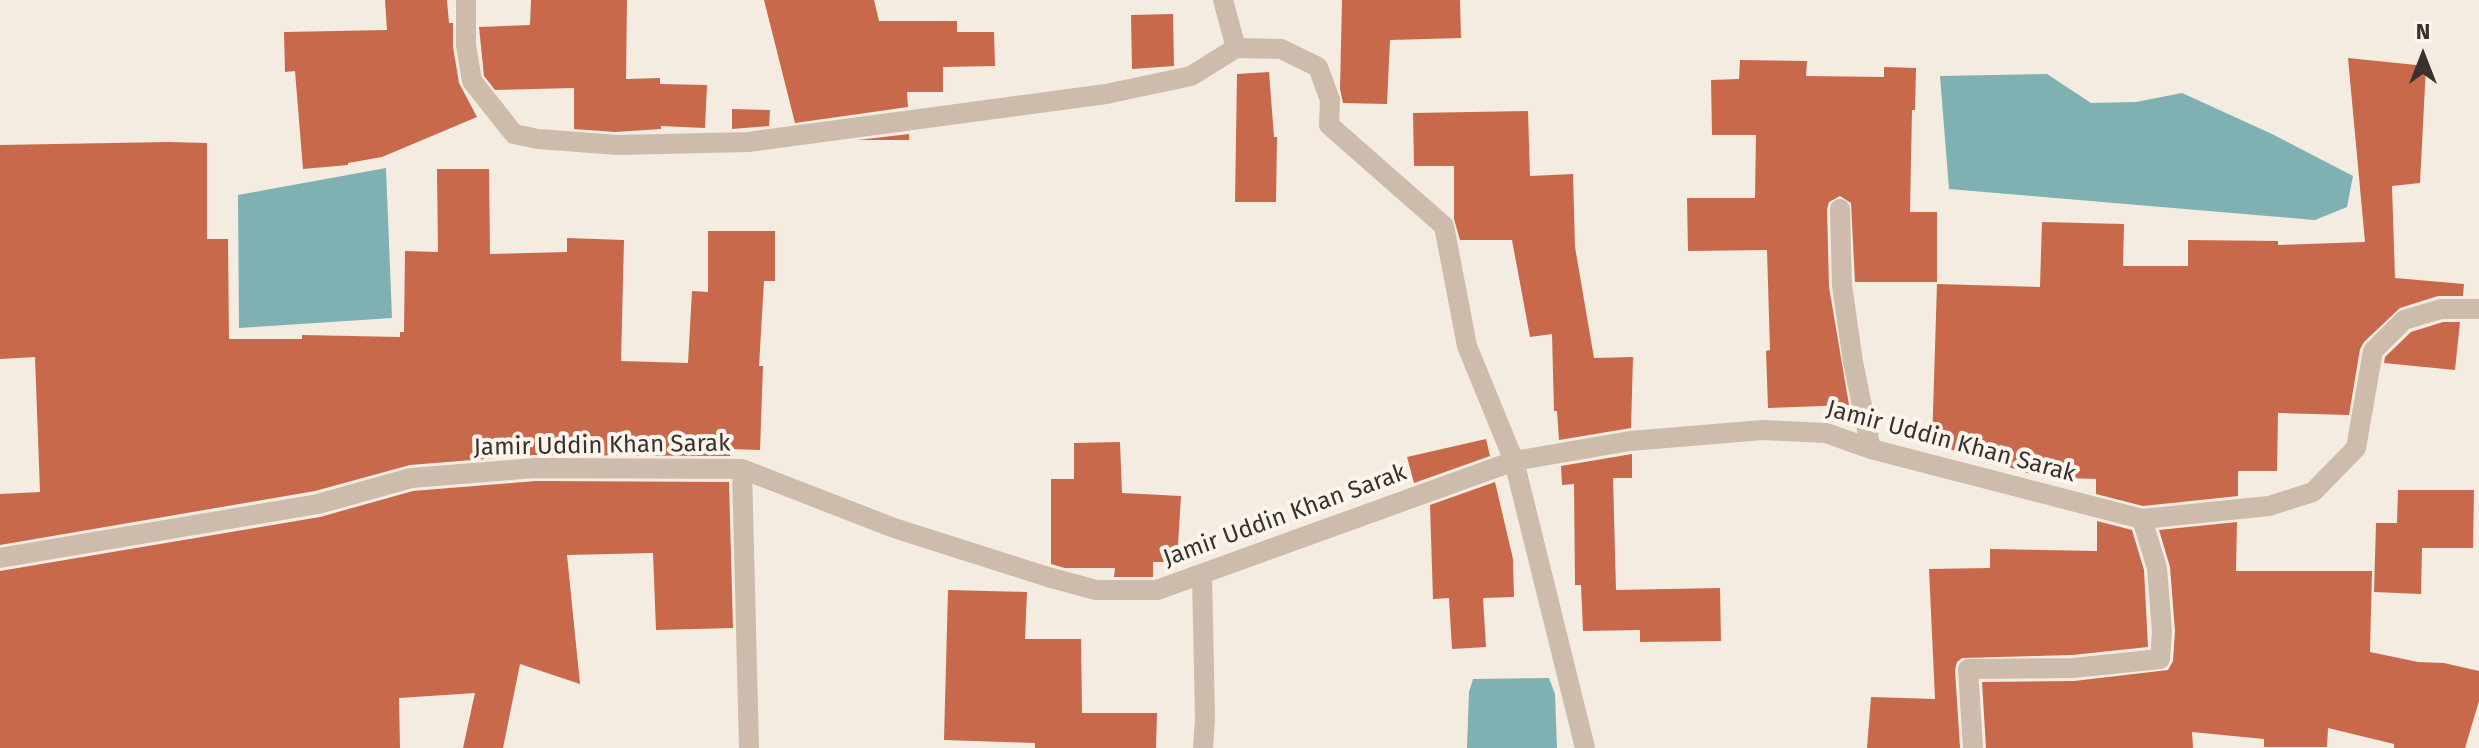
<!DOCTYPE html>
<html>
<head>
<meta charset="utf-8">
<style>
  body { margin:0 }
  #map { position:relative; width:2479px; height:748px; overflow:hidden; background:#f4ebe1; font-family:"Fira Sans",sans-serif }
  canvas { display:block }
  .north { position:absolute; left:2383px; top:16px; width:80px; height:80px; -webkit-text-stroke:6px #fbf5ee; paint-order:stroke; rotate:0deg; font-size:22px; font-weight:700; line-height:32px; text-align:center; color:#3b302b }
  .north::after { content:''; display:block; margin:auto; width:28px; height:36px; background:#3b302b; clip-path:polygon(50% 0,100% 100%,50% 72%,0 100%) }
</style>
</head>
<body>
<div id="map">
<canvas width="2479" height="748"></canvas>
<div class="north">N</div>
</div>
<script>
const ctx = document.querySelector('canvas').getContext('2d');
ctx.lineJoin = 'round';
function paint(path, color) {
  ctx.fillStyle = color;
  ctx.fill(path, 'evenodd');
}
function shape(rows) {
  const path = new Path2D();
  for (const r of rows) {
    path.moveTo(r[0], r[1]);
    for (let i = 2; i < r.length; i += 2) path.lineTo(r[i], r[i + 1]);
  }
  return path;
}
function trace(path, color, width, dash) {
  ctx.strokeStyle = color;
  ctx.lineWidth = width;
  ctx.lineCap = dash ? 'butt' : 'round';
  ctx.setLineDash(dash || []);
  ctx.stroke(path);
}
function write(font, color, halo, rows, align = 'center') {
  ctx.font = font + ' "Fira Sans",sans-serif';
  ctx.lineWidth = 8;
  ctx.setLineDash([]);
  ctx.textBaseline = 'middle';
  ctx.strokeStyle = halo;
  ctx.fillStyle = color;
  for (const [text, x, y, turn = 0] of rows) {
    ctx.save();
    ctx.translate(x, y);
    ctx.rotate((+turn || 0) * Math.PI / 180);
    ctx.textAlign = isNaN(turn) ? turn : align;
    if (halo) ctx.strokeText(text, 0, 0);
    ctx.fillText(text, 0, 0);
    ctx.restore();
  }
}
paint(shape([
  [2047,74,2091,103,2136,102,2182,93,2272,134,2353,176,2347,207,2315,220,1949,189,1940,76],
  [386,168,392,318,239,328,238,195],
  [1549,678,1555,694,1557,748,1467,748,1469,692,1473,679]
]), '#7fb0b2');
paint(shape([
  [385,0,447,0,449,23,453,23,453,47,459,83,477,117,382,157,348,163,348,165,303,169,295,71,285,72,284,32,387,30],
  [531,0,627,0,626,79,660,78,660,84,707,85,705,128,661,126,661,129,615,132,574,129,574,88,495,90,484,76,479,27,530,25],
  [764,0,874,0,879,21,957,21,957,32,994,32,995,66,943,67,943,92,907,92,908,107,795,123],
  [1342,0,1460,0,1461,38,1390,40,1387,104,1343,103,1340,89],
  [1173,14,1174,66,1132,69,1131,15],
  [2348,58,2426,66,2420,183,2392,186,2395,278,2464,284,2463,296,2438,296,2400,308,2364,342,2360,349,2349,415,2278,413,2277,471,2238,471,2238,496,2143,506,2096,494,2096,479,2041,477,1932,444,1937,284,2040,287,2042,222,2124,224,2123,266,2188,266,2188,240,2278,241,2278,245,2365,242],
  [1740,60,1807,61,1806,76,1884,77,1884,67,1916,68,1915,110,1912,110,1910,212,1937,212,1937,282,1855,282,1851,203,1840,196,1829,202,1827,209,1829,287,1849,405,1768,408,1766,351,1770,350,1767,250,1688,251,1687,198,1755,198,1756,135,1712,135,1711,80,1739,79],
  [1269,72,1274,137,1277,137,1276,202,1235,202,1237,74],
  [732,109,770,110,769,126,732,129],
  [1528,111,1530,176,1573,174,1575,247,1594,358,1633,357,1631,428,1559,440,1557,411,1554,411,1552,334,1530,337,1512,240,1460,240,1454,219,1454,166,1414,166,1413,113],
  [909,134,909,140,858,140],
  [168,142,207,143,207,239,228,239,229,339,302,339,302,335,400,337,400,332,404,332,405,251,438,252,437,169,489,169,490,254,567,252,567,238,624,240,621,361,688,363,692,291,708,292,708,231,775,231,775,281,764,281,759,366,763,366,760,450,730,449,730,456,534,455,410,465,315,491,0,545,0,494,40,492,35,357,0,359,0,145],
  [2443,322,2460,322,2455,370,2384,363,2385,357,2411,332],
  [1486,439,1490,456,1414,483,1407,457],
  [1120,442,1122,493,1181,496,1177,562,1153,562,1153,577,1114,577,1115,568,1065,568,1051,564,1051,479,1074,479,1074,443],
  [1632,454,1632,478,1613,478,1616,590,1720,588,1721,641,1640,642,1640,630,1583,631,1581,585,1575,585,1574,484,1562,485,1561,466],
  [536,481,729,482,733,628,656,630,653,553,567,555,580,684,520,664,503,748,463,748,475,693,399,698,400,748,0,748,0,571,320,517,413,491],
  [1495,482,1513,559,1514,597,1483,598,1486,647,1452,649,1449,598,1433,599,1430,505],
  [2398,490,2474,490,2473,548,2422,548,2421,594,2374,592,2376,523,2397,523],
  [2097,521,2132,530,2144,570,2148,647,2072,655,1962,658,1957,662,1955,670,1960,748,1867,748,1871,697,1935,699,1929,569,1990,568,1990,549,2097,551],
  [2237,522,2236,571,2372,571,2370,652,2418,662,2444,663,2479,671,2479,701,2465,748,2394,748,2394,744,2328,728,2327,747,2264,747,2264,739,2192,732,2193,748,1986,748,1982,682,2074,681,2168,670,2173,661,2175,631,2170,567,2159,530],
  [948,590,1027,592,1025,639,1081,639,1082,713,1157,713,1156,748,1035,748,1035,743,944,740]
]), '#c8694b');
trace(shape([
  [466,0,466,45,472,81,514,134,538,139,618,145,748,142,1106,94,1191,76,1236,48],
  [1223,0,1236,48,1281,49,1318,67,1330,100,1329,125,1444,226,1467,346,1514,461,1585,748],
  [1840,209,1842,285,1853,362,1871,449],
  [742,469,749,748],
  [0,558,318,504,411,478,535,468,742,469,894,528,1048,577,1096,590,1157,590,1514,461,1630,441,1763,430,1826,433,1871,449,2142,519,2269,506,2313,492,2356,448,2373,351,2404,320,2441,309,2479,309],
  [1202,574,1205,719,1203,748],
  [1973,748,1968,669,2073,668,2160,659,2162,632,2157,568,2142,519]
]), '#cdbbac', 20);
write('24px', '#3b302b', '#fbf5ee', [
  ["Jamir Uddin Khan Sarak",1951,442,15],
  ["Jamir Uddin Khan Sarak",602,446,-1],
  ["Jamir Uddin Khan Sarak",1285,516,-20]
]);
</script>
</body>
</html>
